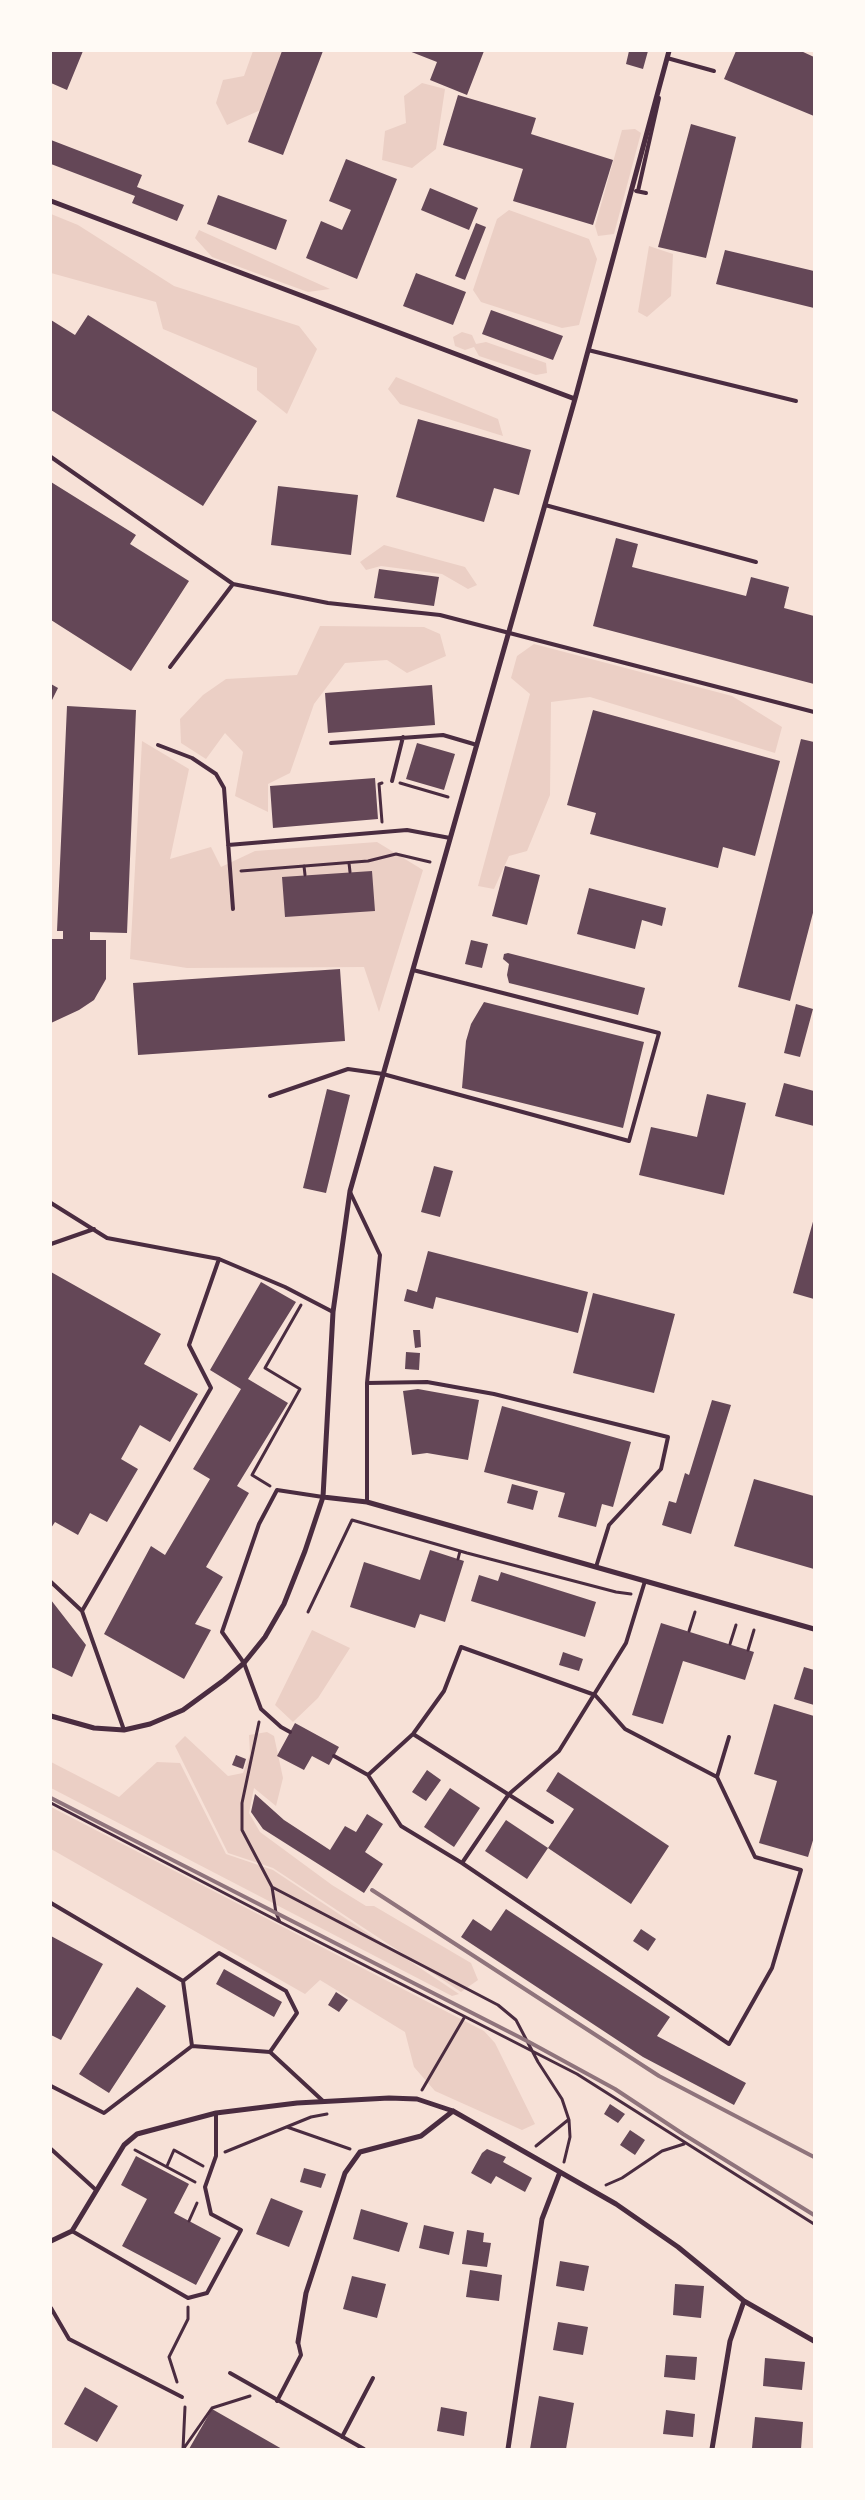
<!DOCTYPE html>
<html>
<head>
<meta charset="utf-8">
<style>
  body { margin:0 }
  #map { position:relative; width:865px; height:2500px; overflow:hidden; background:#f7e1d7; font-family:"DM Sans",sans-serif }
  canvas { display:block }
  .frame { position:absolute; inset:0; border:52px solid #fffaf5; pointer-events:none }
</style>
</head>
<body>
<div id="map">
<canvas width="865" height="2500"></canvas>
<div class="frame"></div>
</div>
<script>
const ctx = document.querySelector('canvas').getContext('2d');
ctx.lineJoin = 'round';
function paint(path, color) {
  ctx.fillStyle = color;
  ctx.fill(path, 'evenodd');
}
function shape(rows) {
  const path = new Path2D();
  for (const r of rows) {
    path.moveTo(r[0], r[1]);
    for (let i = 2; i < r.length; i += 2) path.lineTo(r[i], r[i + 1]);
  }
  return path;
}
function trace(path, color, width, dash) {
  ctx.strokeStyle = color;
  ctx.lineWidth = width;
  ctx.lineCap = dash ? 'butt' : 'round';
  ctx.setLineDash(dash || []);
  ctx.stroke(path);
}
paint(shape([
  [253,51,290,51,274,104,227,125,216,103,223,80,244,76],
  [422,83,445,89,436,149,412,168,382,160,385,131,406,123,404,96],
  [635,129,641,133,614,234,598,236,595,226,622,130],
  [509,210,589,239,597,259,579,325,562,328,481,302,473,290,497,219],
  [51,214,78,225,174,286,299,326,317,349,287,414,257,390,257,368,163,329,156,302,51,273],
  [199,230,330,289,308,292,212,257,195,238],
  [649,246,673,254,671,296,647,317,638,312],
  [462,332,472,335,476,344,486,342,546,363,547,373,536,375,479,356,474,347,465,350,455,346,453,337],
  [396,377,498,419,503,436,400,404,388,389],
  [384,545,465,567,477,585,468,589,442,574,381,566,366,570,360,562],
  [320,626,424,627,440,634,446,656,407,673,387,660,345,663,314,704,290,773,268,784,268,812,235,796,243,752,225,733,206,759,181,743,180,719,203,695,226,679,297,675],
  [534,644,732,696,782,727,775,753,590,697,551,702,550,795,527,851,509,856,494,889,478,886,530,694,511,678,517,656],
  [142,741,189,769,170,859,211,847,221,867,255,851,377,842,423,870,379,1012,364,967,187,968,130,959],
  [312,1630,350,1648,318,1698,293,1722,275,1705],
  [267,1732,274,1736,283,1778,276,1806,254,1788,249,1813,260,1832,332,1885,366,1906,374,1906,471,1963,478,1980,461,1992,273,1868,228,1853,175,1746,185,1736,228,1776,243,1773,250,1754,249,1735],
  [51,1762,119,1797,157,1762,180,1763,226,1854,273,1870,459,1994,452,1996,51,1788],
  [51,1807,484,2031,495,2043,535,2124,522,2130,435,2091,414,2067,405,2032,320,1980,305,1994,51,1849]
]), '#ebcfc5');
paint(shape([
  [51,51,83,51,67,90,51,83],
  [282,51,323,51,283,155,248,142],
  [409,51,484,51,467,95,430,80,437,62],
  [629,51,648,51,643,69,626,64],
  [736,51,801,51,814,57,814,116,724,79],
  [458,95,536,118,531,134,613,160,593,225,513,201,523,169,443,145],
  [691,124,736,137,706,258,658,247],
  [51,140,142,175,137,187,184,205,177,221,132,203,135,196,51,164],
  [346,159,397,179,357,279,306,258,321,221,342,230,351,210,329,201],
  [430,188,478,208,469,230,421,210],
  [218,195,287,220,276,250,207,224],
  [476,223,486,227,465,280,455,276],
  [725,250,814,271,814,308,716,284],
  [416,273,466,292,453,325,403,306],
  [491,310,563,336,553,360,482,334],
  [88,315,257,421,203,506,51,410,51,320,75,335],
  [418,419,531,450,519,495,494,488,484,522,396,497],
  [51,482,136,535,130,544,189,581,131,671,51,620],
  [278,486,358,495,351,555,271,545],
  [616,538,638,544,632,567,746,596,751,577,789,587,784,608,814,616,814,684,593,626],
  [379,569,439,577,434,606,374,598],
  [51,684,58,688,51,702],
  [432,685,435,725,328,733,325,693],
  [67,706,136,710,127,933,90,932,90,940,106,940,106,979,94,1000,79,1010,51,1023,52,939,63,939,63,931,57,931],
  [593,710,780,761,755,856,723,847,718,868,590,834,596,813,567,805],
  [801,739,814,742,814,909,790,1001,738,987],
  [417,743,455,754,444,790,406,779],
  [375,778,378,819,273,828,270,786],
  [505,866,540,875,527,925,492,916],
  [372,871,375,911,285,917,282,877],
  [589,888,666,908,662,926,642,920,635,949,577,934],
  [471,940,488,944,482,968,465,964],
  [508,953,645,988,638,1015,509,983,507,975,509,964,503,959,504,954],
  [340,969,345,1041,138,1055,133,983],
  [484,1002,644,1042,623,1128,462,1088,466,1041,471,1024],
  [796,1004,813,1009,800,1057,784,1053],
  [784,1083,814,1091,814,1126,775,1116],
  [327,1089,350,1095,326,1193,303,1188],
  [707,1094,746,1103,724,1195,639,1175,651,1127,697,1137],
  [434,1166,453,1171,440,1217,421,1212],
  [814,1218,814,1299,793,1293],
  [428,1251,588,1292,578,1333,436,1297,433,1309,404,1301,407,1289,417,1292],
  [51,1272,161,1334,144,1364,198,1394,170,1442,140,1425,121,1459,138,1469,107,1522,90,1513,78,1535,55,1522,51,1528],
  [261,1282,296,1302,248,1379,288,1403,237,1486,249,1493,206,1567,223,1577,195,1624,211,1630,184,1679,104,1634,151,1546,165,1555,210,1479,193,1469,241,1389,210,1370],
  [593,1293,675,1314,654,1393,573,1373],
  [413,1330,420,1330,421,1347,415,1348],
  [406,1352,420,1353,419,1370,405,1369],
  [418,1389,479,1400,468,1460,427,1453,412,1455,403,1391],
  [712,1400,731,1405,691,1534,662,1525,669,1501,676,1503,685,1473,689,1475],
  [502,1406,631,1442,613,1507,602,1504,596,1527,558,1517,565,1493,484,1472],
  [754,1479,814,1496,814,1569,734,1546],
  [512,1484,538,1491,533,1510,507,1503],
  [430,1550,464,1561,445,1622,420,1614,415,1628,350,1607,364,1562,420,1580],
  [501,1572,596,1602,585,1637,471,1601,479,1575,498,1581],
  [51,1600,86,1645,72,1677,51,1667],
  [661,1623,754,1652,745,1680,683,1661,663,1724,632,1715],
  [563,1652,583,1659,579,1671,559,1665],
  [804,1667,814,1670,814,1705,794,1699],
  [774,1704,814,1716,814,1837,808,1857,759,1843,777,1781,754,1774],
  [295,1723,339,1747,329,1765,312,1756,304,1770,277,1756],
  [236,1755,246,1759,243,1769,232,1765],
  [427,1770,441,1780,426,1801,412,1792],
  [558,1772,669,1846,631,1904,548,1848,574,1809,546,1791],
  [450,1788,480,1808,454,1847,424,1827],
  [255,1794,284,1820,330,1850,345,1826,356,1832,367,1814,383,1824,365,1852,383,1864,364,1893,263,1829,251,1812],
  [506,1820,548,1848,527,1879,485,1851],
  [506,1909,670,2017,657,2036,746,2083,734,2105,643,2057,461,1937,473,1919,491,1931],
  [641,1929,656,1939,648,1951,633,1941],
  [51,1936,103,1964,61,2040,51,2035],
  [224,1969,282,2002,274,2017,216,1984],
  [137,1987,166,2006,109,2093,79,2074],
  [336,1992,348,2000,339,2012,328,2005],
  [610,2104,625,2114,618,2123,604,2114],
  [630,2130,645,2140,635,2155,620,2145],
  [487,2149,506,2157,503,2162,532,2178,525,2192,496,2176,491,2184,471,2173,482,2153],
  [136,2156,189,2184,174,2213,221,2238,196,2285,122,2246,147,2199,121,2185],
  [304,2168,326,2174,321,2188,300,2182],
  [271,2198,303,2211,289,2247,256,2234],
  [361,2209,408,2223,399,2252,353,2239],
  [424,2225,454,2232,449,2255,419,2248],
  [467,2230,484,2233,483,2242,491,2243,487,2267,462,2264],
  [560,2261,589,2266,584,2291,556,2286],
  [470,2270,502,2275,499,2301,466,2297],
  [352,2276,386,2284,377,2318,343,2309],
  [675,2284,704,2286,701,2318,673,2315],
  [558,2322,588,2327,583,2355,553,2350],
  [666,2355,697,2357,695,2380,664,2377],
  [765,2358,805,2362,802,2390,763,2386],
  [85,2387,118,2406,97,2442,64,2424],
  [539,2396,574,2403,566,2449,530,2449],
  [441,2407,467,2412,464,2436,437,2431],
  [212,2409,282,2449,189,2449],
  [666,2410,695,2414,693,2437,663,2434],
  [755,2417,803,2422,801,2449,752,2448]
]), '#644757');
trace(shape([
  [400,783,448,797],
  [382,822,379,784,382,783],
  [349,863,350,872],
  [304,866,305,875],
  [241,871,368,861,396,854,430,862],
  [270,1486,252,1475,300,1389,265,1368,301,1305],
  [458,1559,460,1551],
  [308,1612,352,1520,467,1553,616,1592,631,1594],
  [689,1631,695,1612],
  [730,1644,736,1625],
  [748,1650,754,1630],
  [259,1722,242,1803,242,1830,272,1887,276,1913,280,1922,577,2074,814,2224],
  [51,1803,280,1922],
  [272,1887,498,2005,516,2020,538,2062,562,2099,569,2120,570,2137,564,2162],
  [422,2090,464,2018],
  [287,2127,350,2149],
  [536,2146,568,2120],
  [135,2150,195,2182],
  [225,2152,311,2117,327,2114],
  [167,2166,174,2150,203,2166],
  [606,2185,622,2178,662,2151,684,2144],
  [189,2221,197,2203],
  [177,2382,169,2357,188,2319,188,2307],
  [184,2448,212,2408,250,2396],
  [183,2449,185,2407]
]), '#4a2c40', 3);
trace(shape([
  [667,59,667,58,714,71],
  [636,191,646,193],
  [638,191,659,98],
  [588,350,796,401],
  [51,457,233,584],
  [545,505,756,562],
  [170,667,233,584,328,603,440,615,814,712],
  [331,743,443,735,477,745],
  [158,745,192,758,216,774,224,788,233,909],
  [392,781,403,737],
  [228,845,407,830,450,838],
  [270,1096,348,1069,383,1074,629,1141,659,1033,413,970],
  [350,1192,380,1255,367,1383,367,1502],
  [51,1203,107,1238,219,1259,285,1287,333,1312],
  [51,1244,94,1229],
  [367,1383,427,1382,494,1394,668,1437,661,1469,609,1525,596,1567],
  [51,1582,82,1611],
  [124,1730,82,1611,211,1388,189,1345,219,1259],
  [290,1732,281,1727,261,1709,244,1663,222,1632,259,1524,277,1490,323,1497],
  [413,1734,552,1822],
  [334,1756,368,1775,413,1734,444,1691,461,1647,595,1695,625,1729,717,1777,755,1857,801,1870,772,1968,729,2044,462,1863,401,1826,368,1775],
  [717,1777,729,1737],
  [462,1863,509,1794,559,1751,626,1643,645,1581],
  [51,1903,183,1981,192,2046,104,2113,51,2086],
  [183,1981,219,1953,286,1991,297,2013,270,2052,192,2046],
  [270,2052,323,2101],
  [51,2149,96,2190],
  [72,2231,188,2298,207,2293,241,2230,211,2214,205,2187,216,2156,216,2113],
  [51,2308,69,2339,182,2397],
  [230,2373,364,2449],
  [277,2401,301,2355,298,2342],
  [342,2437,373,2378]
]), '#4a2c40', 4);
trace(shape([
  [51,201,575,399],
  [323,1497,367,1502,814,1629],
  [51,1716,94,1728,124,1730,150,1724,183,1710,224,1680,244,1663,265,1637,284,1604,305,1551,323,1497,333,1312,350,1191,575,399,669,51],
  [51,2241,72,2231,124,2145,137,2134,216,2113,297,2103,389,2098,417,2099,453,2111,616,2204,678,2247,744,2301,814,2341],
  [298,2342,306,2293,345,2173,360,2152,421,2136,453,2111],
  [508,2449,542,2219,560,2172],
  [712,2449,730,2341,744,2301]
]), '#4a2c40', 5);
trace(shape([
  [51,1798,529,2042,615,2089,683,2134,814,2215],
  [372,1890,659,2076,814,2157]
]), '#8f747c', 4);
</script>
</body>
</html>
